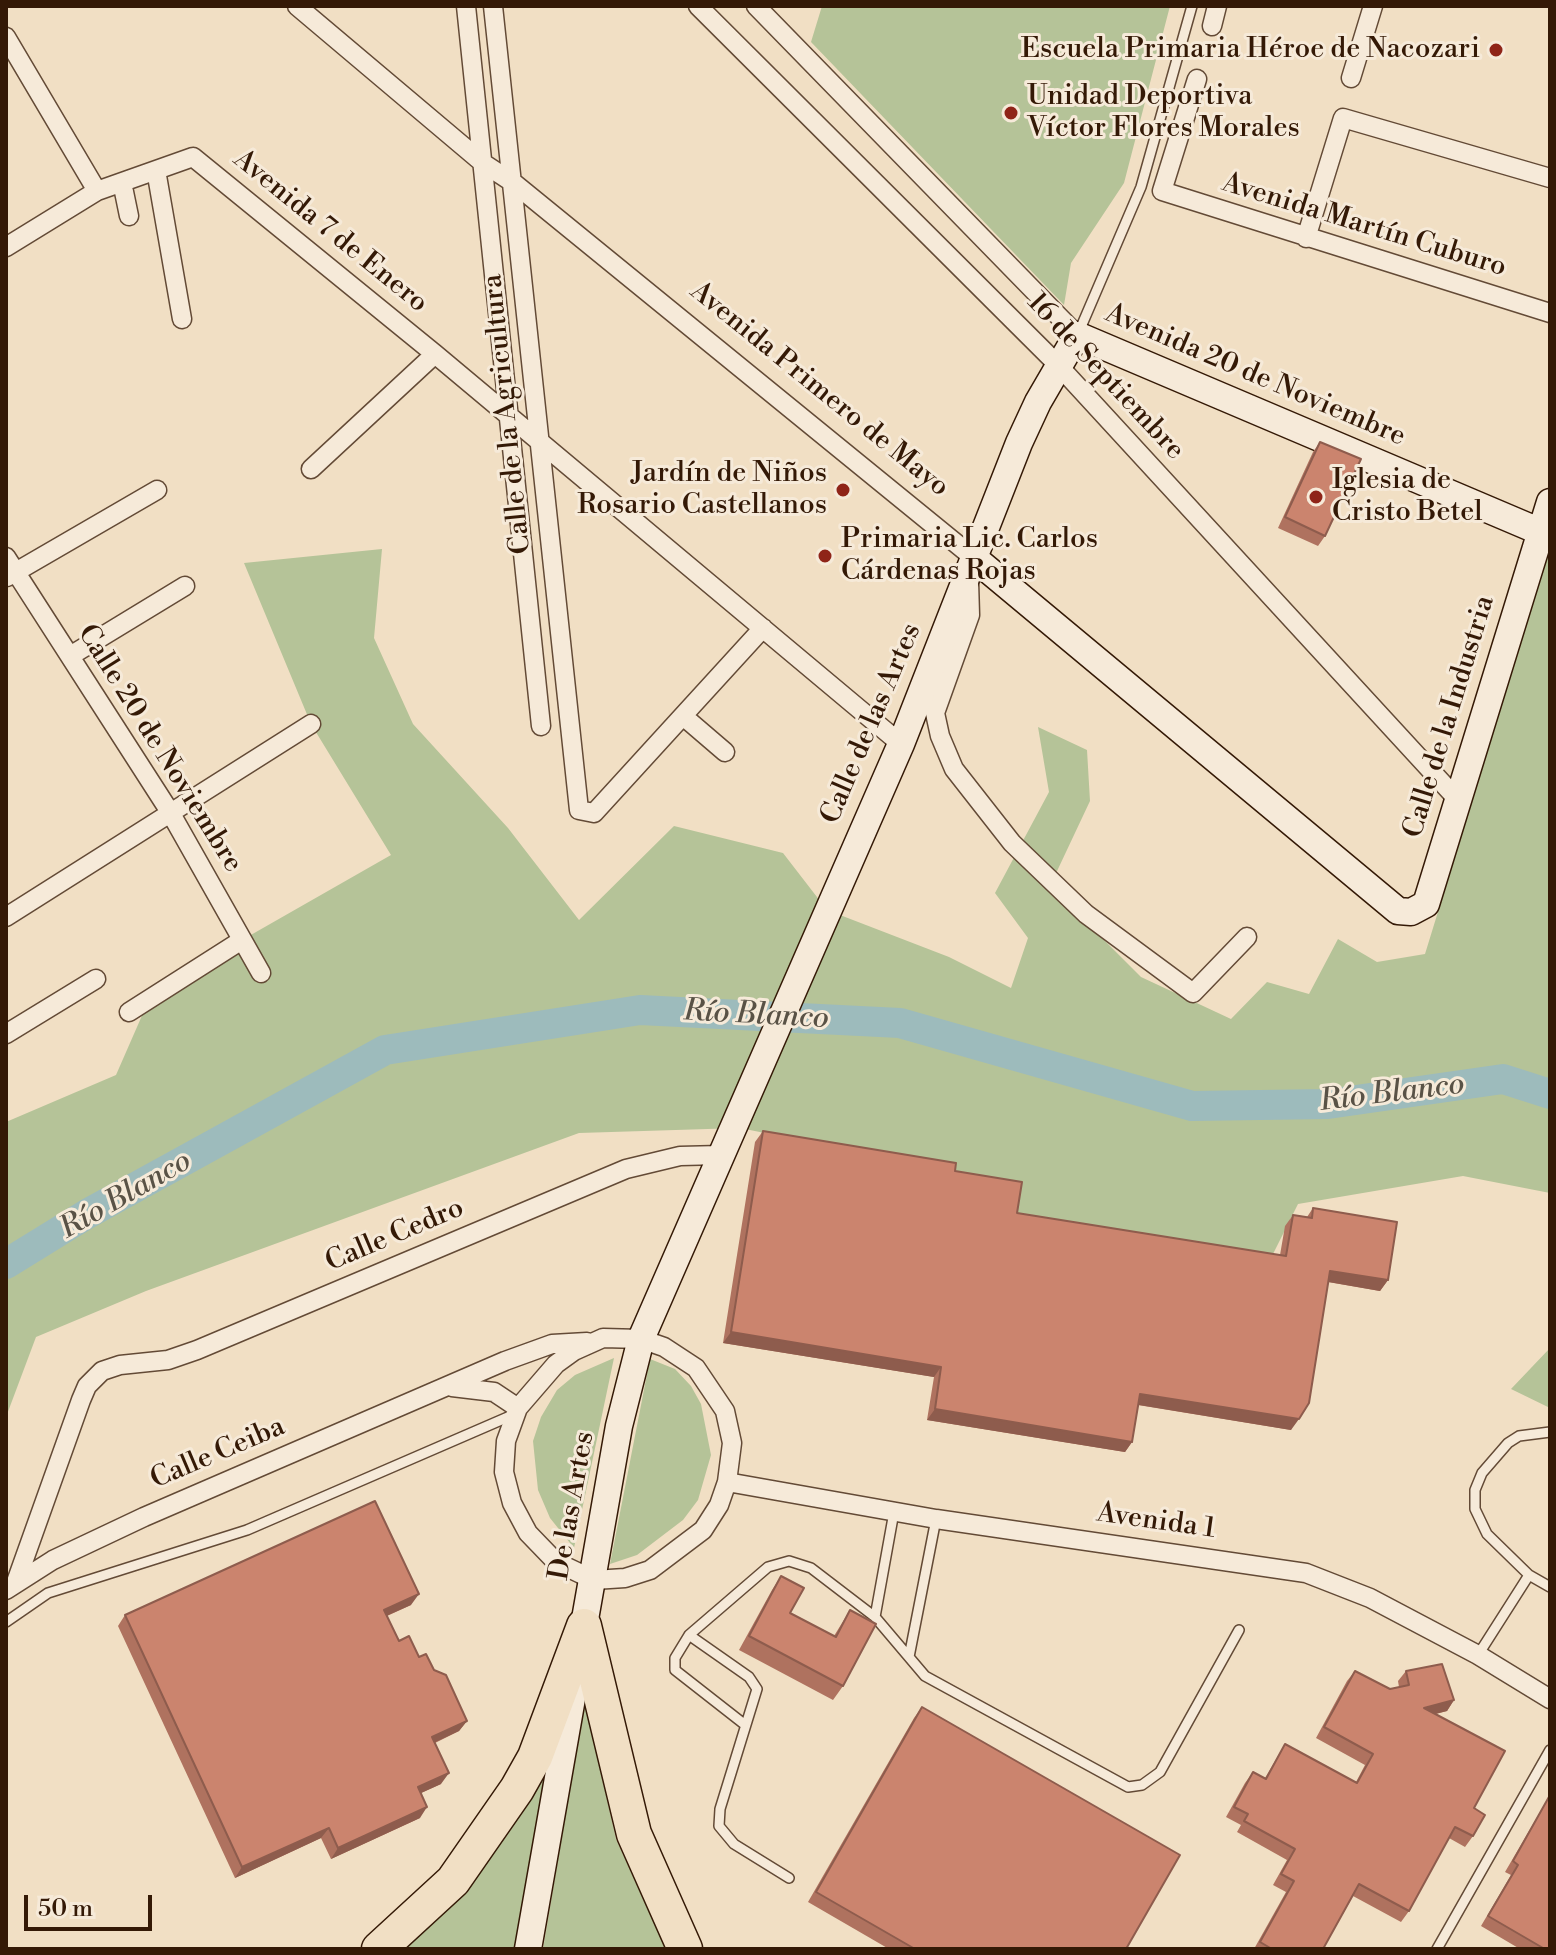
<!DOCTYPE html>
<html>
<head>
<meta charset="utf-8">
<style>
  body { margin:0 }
  #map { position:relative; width:1556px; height:1955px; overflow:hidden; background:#f1dfc4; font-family:"Libre Bodoni",serif }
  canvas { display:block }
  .frame { position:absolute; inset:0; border:8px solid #341906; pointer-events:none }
  .scale { position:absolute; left:24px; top:1895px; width:128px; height:36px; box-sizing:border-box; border:4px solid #341906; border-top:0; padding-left:10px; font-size:24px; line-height:28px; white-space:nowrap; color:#341906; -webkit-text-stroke:6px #f6ead9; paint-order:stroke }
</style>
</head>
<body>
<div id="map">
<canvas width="1556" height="1955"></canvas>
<div class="frame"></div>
<div class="scale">50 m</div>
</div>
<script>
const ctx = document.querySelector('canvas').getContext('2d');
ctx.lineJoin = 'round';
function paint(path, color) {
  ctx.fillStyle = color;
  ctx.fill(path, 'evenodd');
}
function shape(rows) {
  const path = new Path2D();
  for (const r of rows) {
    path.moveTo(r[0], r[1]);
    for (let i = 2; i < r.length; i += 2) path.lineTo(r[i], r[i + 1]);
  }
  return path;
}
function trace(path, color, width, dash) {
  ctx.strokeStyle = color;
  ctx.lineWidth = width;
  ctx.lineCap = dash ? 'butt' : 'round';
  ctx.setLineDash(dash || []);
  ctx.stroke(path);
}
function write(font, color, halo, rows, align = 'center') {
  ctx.font = font + ' "Libre Bodoni",serif';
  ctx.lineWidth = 6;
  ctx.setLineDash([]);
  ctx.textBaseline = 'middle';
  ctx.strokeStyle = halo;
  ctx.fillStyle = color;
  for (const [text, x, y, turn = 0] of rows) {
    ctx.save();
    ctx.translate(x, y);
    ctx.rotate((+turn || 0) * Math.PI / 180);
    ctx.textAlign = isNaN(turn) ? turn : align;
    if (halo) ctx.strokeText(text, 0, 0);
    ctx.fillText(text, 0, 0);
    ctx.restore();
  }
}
paint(shape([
  [822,6,1170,6,1124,183,1071,263,1064,305,811,42],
  [1550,548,1550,1193,1463,1176,1298,1204,1268,1264,1004,1228,1007,1182,740,1128,579,1133,146,1291,36,1337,6,1417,6,1122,116,1075,144,1011,242,940,391,855,311,724,244,563,382,549,374,638,413,724,508,828,579,920,674,826,783,853,827,910,949,957,1011,988,1028,938,995,893,1049,792,1038,727,1087,750,1090,801,1050,886,1141,977,1231,1019,1267,982,1309,994,1338,939,1377,962,1425,954],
  [1550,1348,1550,1408,1511,1389],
  [614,1358,574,1548,550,1518,538,1490,533,1441,541,1417,557,1390,575,1375],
  [650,1359,675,1369,691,1386,701,1404,711,1455,698,1500,683,1520,637,1555,610,1564],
  [588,1682,599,1765,616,1839,648,1910,673,1949,543,1949],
  [548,1757,515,1949,393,1949]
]), '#b5c398');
trace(shape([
  [6,1264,87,1214,385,1050,640,1010,900,1023,1192,1106,1328,1104,1503,1079,1550,1094]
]), '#9dbbbc', 30);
const lane = shape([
  [1078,334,1141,187,1192,6],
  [1550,1432,1519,1436,1508,1443,1482,1473,1475,1490,1475,1509,1487,1534,1529,1575,1550,1587],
  [875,1617,894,1512],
  [6,1622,48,1593,247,1530,515,1414],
  [689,1635,675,1658,675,1670,744,1724],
  [1478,1655,1529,1575],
  [909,1657,936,1519],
  [789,1878,734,1844,719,1826,720,1809,757,1689,749,1677,689,1635,768,1567,789,1561,811,1568,875,1617,925,1676,1128,1787,1142,1785,1160,1772,1239,1630],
  [1437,1949,1550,1750]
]);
const street = shape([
  [297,6,483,163,515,184,974,558],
  [466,6,541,726],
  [493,6,579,810,594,813,763,628],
  [698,6,1058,365,1458,800],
  [756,6,1077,335],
  [1212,26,1217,6],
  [6,37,97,191],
  [1351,78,1373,6],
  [1197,79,1162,191,1550,313],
  [156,170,182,319],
  [122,182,129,216],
  [1306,238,1343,118,1550,178],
  [6,247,97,191,193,157,435,354,901,744],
  [311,469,435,354],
  [6,557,170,812,261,973],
  [7,577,157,490],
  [969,581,970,615,935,713,940,736,954,769,1012,843,1086,914,1193,993,1247,937],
  [70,656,185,586],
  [683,716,725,752],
  [6,917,311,724],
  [129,1012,242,940],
  [6,1034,96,979],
  [603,1338,641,1339,664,1347,696,1368,725,1411,732,1443,727,1482,719,1505,703,1530,650,1570,625,1578,594,1580,556,1562,528,1533,512,1503,504,1472,506,1441,518,1408,556,1364,574,1351,603,1338],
  [452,1387,494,1392,518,1408],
  [727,1482,936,1519,1306,1573,1370,1598,1478,1655,1550,1699],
  [16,1582,81,1400,87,1386,102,1371,120,1365,168,1360,197,1350,626,1169,680,1156,721,1155],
  [6,1590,53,1560,144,1517,505,1361,552,1344,587,1342]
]);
const secondary = shape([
  [974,558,1398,911,1411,912,1426,904,1550,502],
  [581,1642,619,1426,641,1339,901,744,1019,443,1038,402,1077,335,1541,532],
  [528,1949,575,1681]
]);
const highway = shape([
  [584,1626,634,1834,685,1949],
  [379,1949,453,1881,517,1789,535,1757,584,1626]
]);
trace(lane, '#634a36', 12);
trace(street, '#634a36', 21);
trace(secondary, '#341906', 29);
trace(highway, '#341906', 37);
trace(lane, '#f6ead9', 9);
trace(street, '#f6ead9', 18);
trace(secondary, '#f6ead9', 26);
trace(highway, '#f1dfc4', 34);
paint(shape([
  [1320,442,1325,536,1318,546,1278,528,1313,452],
  [763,1131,955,1171,1017,1213,1280,1255,1285,1226,1293,1215,1307,1217,1313,1208,1388,1280,1380,1291,1328,1282,1291,1430,1138,1405,1132,1442,1125,1452,927,1420,934,1377,723,1343,755,1142],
  [781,1576,790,1613,834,1636,850,1610,843,1686,833,1700,739,1650,772,1590],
  [411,1605,387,1616,399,1641,434,1670,467,1721,459,1731,435,1743,441,1784,421,1793,420,1818,331,1859,321,1838,235,1878,118,1626,125,1615],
  [1355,1671,1390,1689,1399,1687,1398,1681,1406,1671,1454,1700,1447,1711,1435,1714,1474,1808,1473,1836,1465,1847,1449,1838,1409,1911,1401,1922,1353,1896,1323,1949,1254,1949,1286,1892,1273,1885,1287,1860,1237,1832,1241,1825,1226,1817,1245,1783,1253,1772,1265,1778,1285,1744,1356,1782,1365,1765,1316,1738,1347,1681],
  [922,1707,1126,1949,889,1949,808,1902,914,1718],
  [1550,1795,1550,1949,1520,1949,1481,1926,1511,1875,1505,1872]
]), '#af725f');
paint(shape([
  [1330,1271,1388,1280,1380,1291,1323,1281],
  [731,1332,941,1367,934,1377,723,1343],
  [1140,1394,1299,1419,1291,1430,1133,1404],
  [935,1409,1132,1442,1125,1452,927,1420],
  [419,1594,411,1605,377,1620,384,1610],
  [1454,1700,1447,1711,1416,1719,1424,1708],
  [467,1721,459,1731,425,1747,432,1737],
  [449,1773,441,1784,410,1798,418,1787],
  [427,1807,420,1818,331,1859,338,1848],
  [329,1828,321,1838,235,1878,242,1867]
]), '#8e5c4d');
const building = shape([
  [1320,442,1361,459,1325,536,1285,517,1320,442],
  [763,1131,956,1163,955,1171,1022,1182,1017,1213,1286,1256,1293,1215,1312,1218,1313,1208,1397,1222,1388,1280,1330,1271,1309,1403,1299,1419,1140,1394,1132,1442,935,1409,941,1367,731,1332,763,1131],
  [375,1501,419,1594,384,1610,399,1641,409,1636,419,1657,426,1654,434,1670,446,1675,467,1721,432,1737,449,1773,418,1787,427,1807,338,1848,329,1828,242,1867,125,1615,375,1501],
  [781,1576,804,1588,790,1613,836,1637,850,1610,876,1624,843,1686,749,1636,781,1576],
  [1442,1664,1454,1700,1424,1708,1505,1751,1474,1808,1485,1815,1473,1836,1455,1827,1409,1911,1359,1884,1323,1949,1272,1949,1260,1942,1294,1881,1281,1874,1295,1849,1244,1821,1248,1814,1234,1807,1253,1772,1266,1779,1285,1744,1357,1783,1373,1754,1324,1727,1355,1671,1390,1689,1409,1685,1406,1671,1442,1664],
  [922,1707,1180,1855,1126,1949,915,1949,816,1892,922,1707],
  [1550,1795,1550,1949,1543,1949,1543,1948,1488,1916,1518,1865,1513,1861,1550,1795]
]);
paint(building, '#cb846e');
trace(building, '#8e5c4d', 2);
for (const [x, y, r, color] of [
  [1496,50,8,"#8f2418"],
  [1011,113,8,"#8f2418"],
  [843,490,8,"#8f2418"],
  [1316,497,8,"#8f2418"],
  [825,556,8,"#8f2418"]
]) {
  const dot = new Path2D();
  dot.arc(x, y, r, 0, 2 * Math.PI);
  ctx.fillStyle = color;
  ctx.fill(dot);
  trace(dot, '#f6ead9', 3);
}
write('28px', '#341906', '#f6ead9', [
  ["Escuela Primaria Héroe de Nacozari",1480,50,"right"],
  ["Unidad Deportiva",1027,97],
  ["Víctor Flores Morales",1027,129],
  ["Jardín de Niños",827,474,"right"],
  ["Rosario Castellanos",827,506,"right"],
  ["Iglesia de",1332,481],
  ["Cristo Betel",1332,513],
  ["Primaria Lic. Carlos",841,540],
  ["Cárdenas Rojas",841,572]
], 'left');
write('28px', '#341906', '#f6ead9', [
  ["Avenida Martín Cuburo",1364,226,17],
  ["Avenida 7 de Enero",330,232,39],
  ["Avenida 20 de Noviembre",1255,376,23],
  ["16 de Septiembre",1105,377,47],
  ["Avenida Primero de Mayo",819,390,39],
  ["Calle de la Agricultura",508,414,-96],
  ["Calle de la Industria",1450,717,-73],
  ["Calle de las Artes",872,724,-67],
  ["Calle 20 de Noviembre",159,749,58],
  ["Calle Cedro",395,1236,-23],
  ["Calle Ceiba",218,1454,-23],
  ["De las Artes",573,1506,-80],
  ["Avenida 1",1156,1522,8]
]);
write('italic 30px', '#595246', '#f6ead9', [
  ["Río Blanco",756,1016,3],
  ["Río Blanco",1392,1094,-7],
  ["Río Blanco",126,1196,-30]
]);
</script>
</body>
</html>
